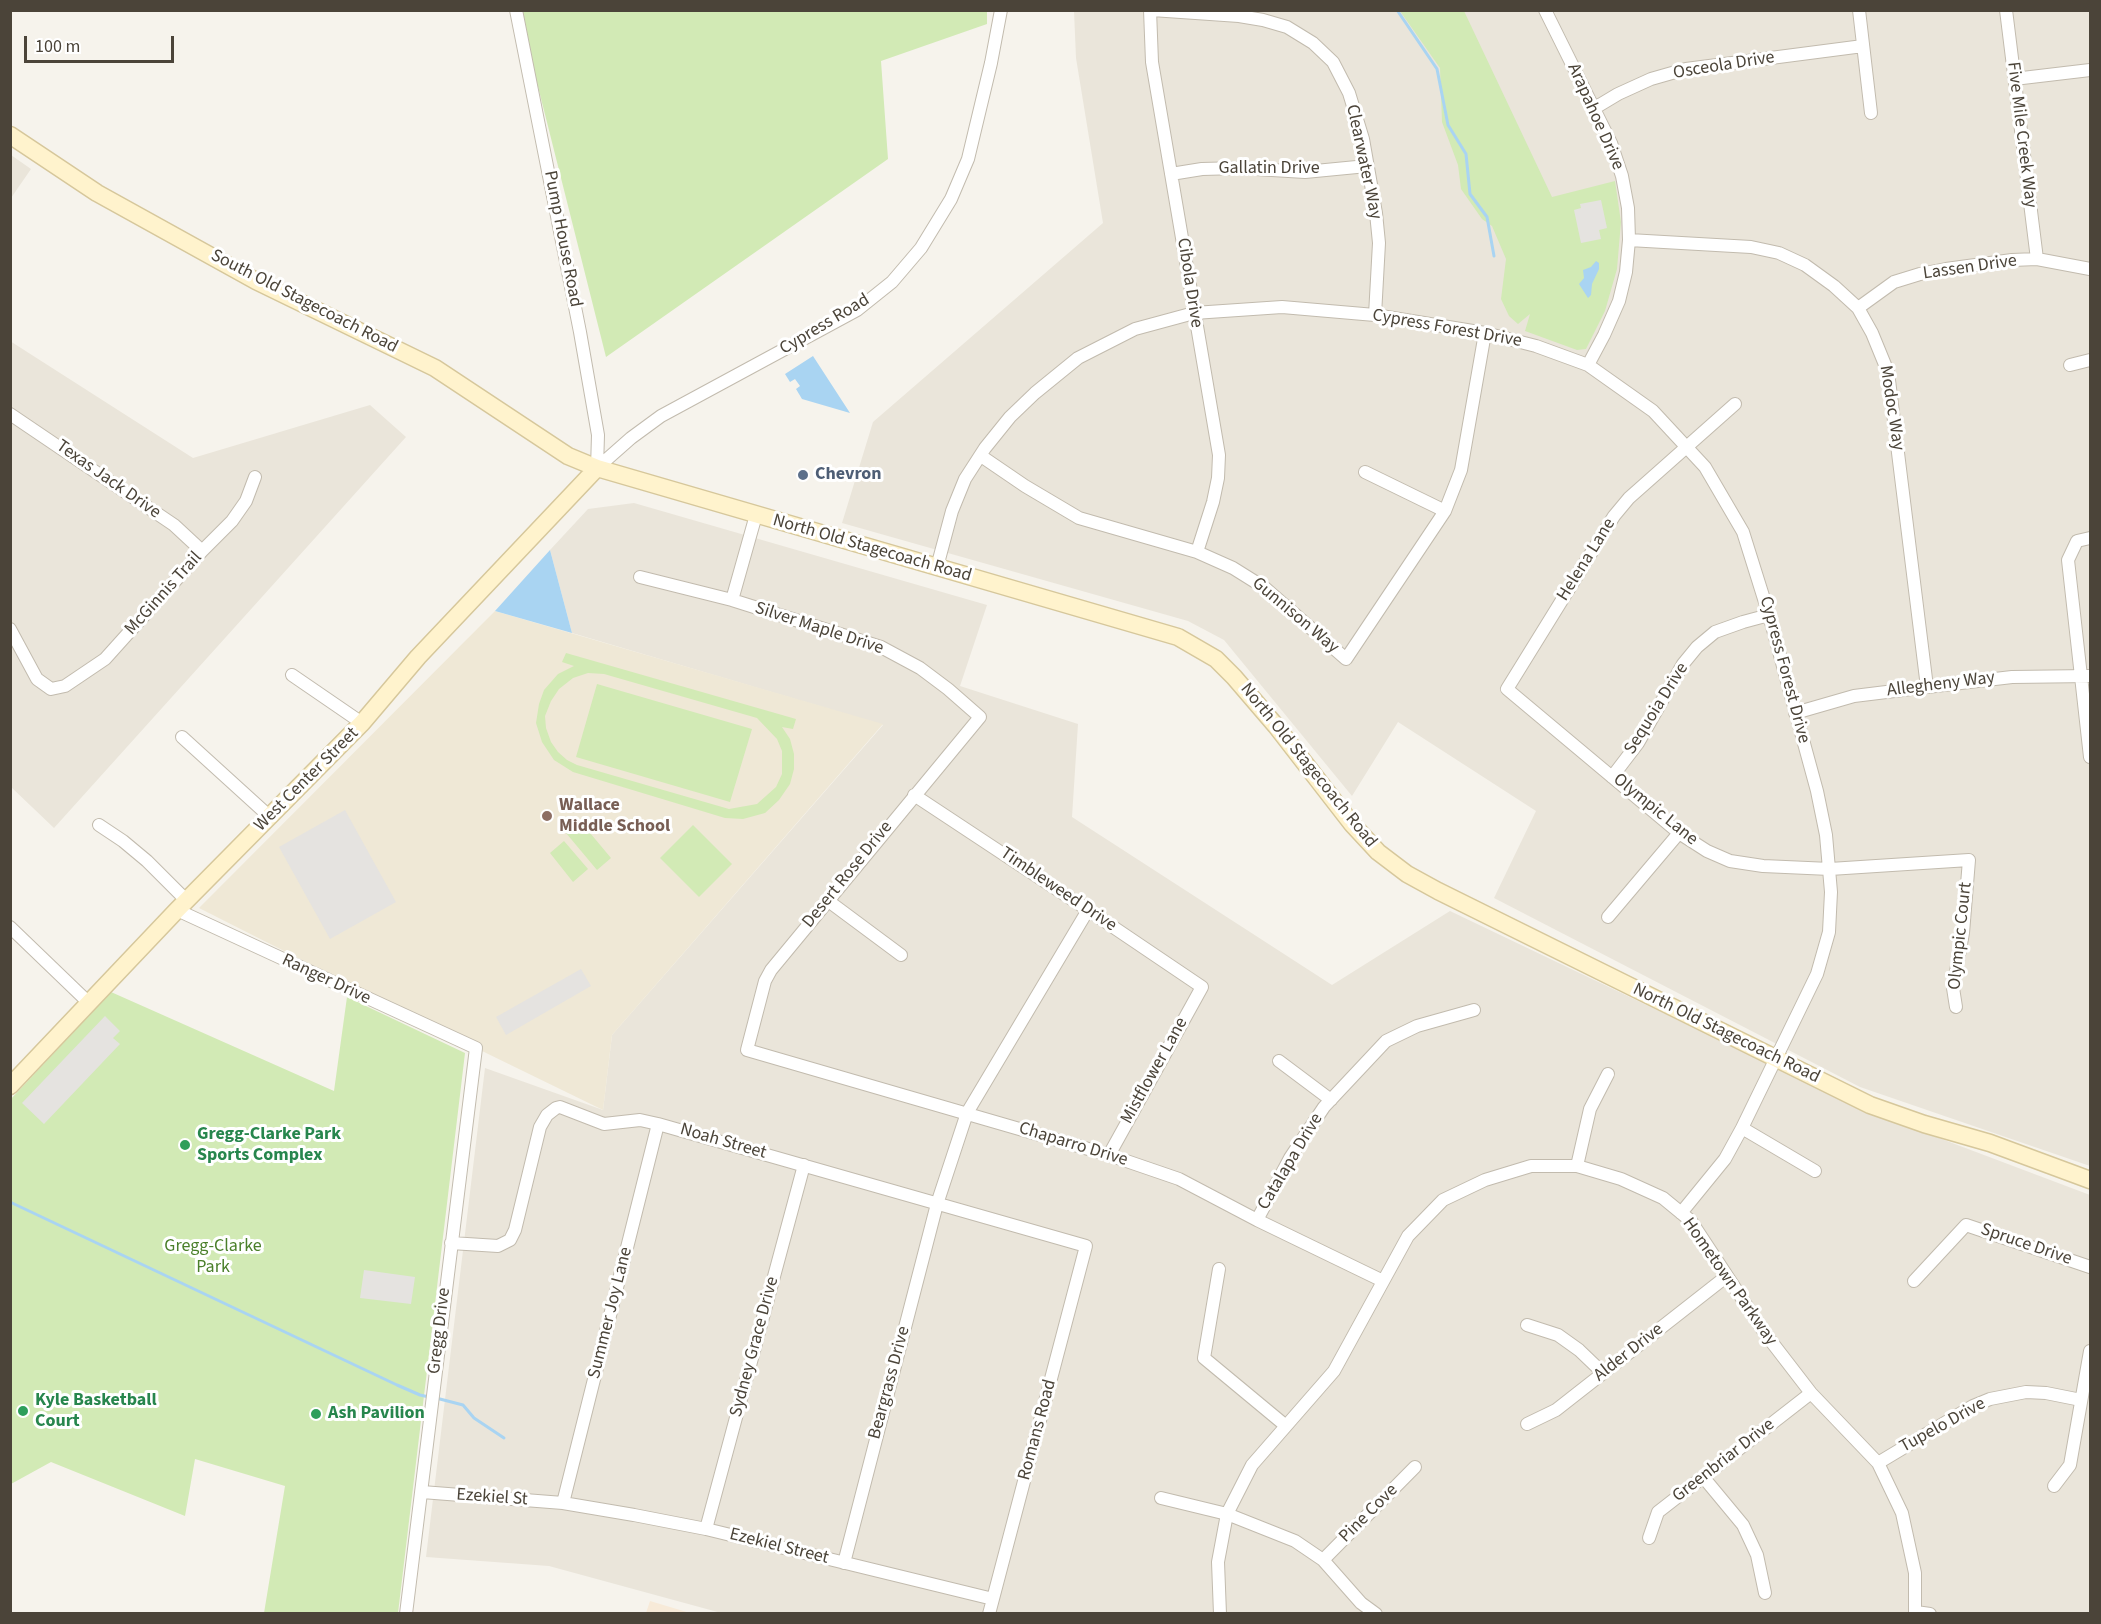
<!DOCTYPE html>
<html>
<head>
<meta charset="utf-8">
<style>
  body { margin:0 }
  #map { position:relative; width:2101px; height:1624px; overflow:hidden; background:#f6f3ec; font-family:"Source Sans 3",sans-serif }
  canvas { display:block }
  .frame { position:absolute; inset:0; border:12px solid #4b4439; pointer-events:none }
  .scale { position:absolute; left:24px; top:36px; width:150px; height:27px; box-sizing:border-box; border:3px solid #4b4439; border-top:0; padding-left:8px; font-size:18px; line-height:21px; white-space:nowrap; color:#4b4439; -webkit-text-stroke:4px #fff; paint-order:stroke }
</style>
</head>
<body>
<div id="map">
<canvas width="2101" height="1624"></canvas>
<div class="frame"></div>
<div class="scale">100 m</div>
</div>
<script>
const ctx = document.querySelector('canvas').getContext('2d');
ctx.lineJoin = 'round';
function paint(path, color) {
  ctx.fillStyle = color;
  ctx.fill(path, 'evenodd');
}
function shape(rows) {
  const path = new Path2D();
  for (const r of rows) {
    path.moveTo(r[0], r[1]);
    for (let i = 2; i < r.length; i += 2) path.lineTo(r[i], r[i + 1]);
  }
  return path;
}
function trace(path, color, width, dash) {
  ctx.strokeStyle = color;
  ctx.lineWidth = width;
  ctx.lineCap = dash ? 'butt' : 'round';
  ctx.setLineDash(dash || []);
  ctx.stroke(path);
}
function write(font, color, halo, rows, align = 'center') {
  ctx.font = font + ' "Source Sans 3",sans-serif';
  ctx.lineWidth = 6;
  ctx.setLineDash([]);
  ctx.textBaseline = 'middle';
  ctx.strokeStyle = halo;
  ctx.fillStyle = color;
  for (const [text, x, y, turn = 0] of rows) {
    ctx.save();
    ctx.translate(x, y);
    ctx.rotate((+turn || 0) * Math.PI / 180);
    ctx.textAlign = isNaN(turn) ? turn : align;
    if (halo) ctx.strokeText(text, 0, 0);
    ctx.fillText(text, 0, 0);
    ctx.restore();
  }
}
paint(shape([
  [1074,11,2090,11,2090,1166,1860,1087,1494,898,1536,811,1398,722,1352,796,1224,640,1188,621,842,523,873,422,1103,223,1076,58],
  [11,155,31,169,11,198],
  [10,341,193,458,370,405,406,437,54,828,11,787],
  [634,503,987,605,960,686,1078,724,1072,817,1332,985,1450,911,1870,1112,2090,1195,2090,1613,725,1614,549,1566,426,1557,485,1068,603,1110,612,1035,883,725,572,633,550,550,588,509]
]), '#eae5da');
paint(shape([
  [650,1601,690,1613,646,1613]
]), '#f7ead8');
paint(shape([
  [495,611,883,724,612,1035,603,1110,482,1051,199,908]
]), '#efe8d6');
paint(shape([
  [519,11,987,11,987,24,881,61,888,159,606,357],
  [1400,11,1464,11,1552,197,1615,181,1621,222,1617,269,1605,311,1586,349,1577,350,1525,331,1530,314,1518,324,1509,316,1501,299,1506,259,1492,226,1482,219,1461,189,1458,165,1442,122,1440,68],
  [566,653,796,719,793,729,782,727,790,739,794,754,794,769,790,784,779,800,765,813,743,819,725,818,573,772,554,760,542,742,536,723,539,704,544,690,558,674,574,666,562,662],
  [588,673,604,674,757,718,777,739,782,751,782,774,776,787,757,804,729,809,577,765,567,760,558,752,551,742,546,728,545,716,551,701,559,689,573,678],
  [597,684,752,729,730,802,576,757],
  [580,821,611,858,597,870,566,833],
  [693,825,732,864,699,897,660,858],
  [564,841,588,869,573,882,550,853],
  [111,992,334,1091,347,997,465,1053,398,1613,264,1613,285,1486,195,1459,185,1516,51,1462,11,1484,10,1100]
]), '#d2eab5');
paint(shape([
  [1601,200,1607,228,1599,230,1601,239,1581,243,1574,210,1581,208,1580,204],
  [345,810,396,902,330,939,279,847],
  [581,969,591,986,506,1035,496,1017],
  [105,1016,120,1031,113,1038,120,1044,44,1124,22,1103],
  [364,1270,415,1277,411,1304,360,1298]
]), '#e5e3e0');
paint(shape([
  [1596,261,1599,263,1599,269,1592,284,1591,295,1588,298,1579,284,1584,278,1583,270,1591,267],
  [813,356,850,413,802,399,796,389,800,386,795,379,790,382,785,374],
  [550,550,572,633,495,611]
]), '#a9d4f2');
trace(shape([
  [1397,10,1437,69,1448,125,1466,154,1470,194,1487,217,1494,256],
  [10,1202,397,1385,420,1395,429,1397],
  [436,1398,463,1405,474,1418,504,1438]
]), '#a9d4f2', 3);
const street = shape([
  [516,10,580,332,598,435,597,468],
  [1150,10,1152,62,1219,455,1218,478,1213,502,1197,552],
  [1152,10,1239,16,1263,20,1287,27,1313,43,1333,62,1349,93,1363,139,1376,213,1379,243,1375,315],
  [1545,10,1611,143,1622,176,1628,208,1629,240,1626,272,1619,301,1604,335,1588,365],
  [1859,10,1871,113],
  [2006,10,2037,259],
  [2014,79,2090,70],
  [1593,109,1618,94,1651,79,1686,69,1863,46],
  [1171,174,1202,169,1239,168,1305,172,1367,166],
  [1629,240,1751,247,1779,253,1805,265,1834,286,1858,308,1872,333,1888,372,1927,687],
  [1858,308,1894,282,1920,274,1946,269,2012,260,2037,259,2090,269],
  [2070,365,2090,360],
  [1735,404,1629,498,1614,516,1507,689,1679,833,1707,851,1730,861,1763,866,1830,869,1969,860,1963,933,1953,988,1956,1007],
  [10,414,174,525,202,551],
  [981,456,1025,486,1079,518,1197,552,1233,568,1265,588,1346,659,1445,511,1461,470,1485,333],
  [597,468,631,438,661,416,857,310,892,282,921,248,951,199,968,159,991,63,1001,10],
  [1365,472,1445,511],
  [2090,538,2077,541,2068,560,2090,757],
  [937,567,952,511,965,479,985,448,1010,417,1035,393,1078,358,1135,329,1194,313,1282,307,1375,315,1485,333,1536,346,1588,365,1653,411,1705,467,1743,532,1769,615,1817,791,1826,835,1831,892,1829,932,1817,974,1742,1128,1725,1159,1681,1213],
  [640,577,732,600,881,647,920,668,948,689,980,717,771,970,765,981,747,1050,1109,1155,1179,1179,1257,1220,1383,1281],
  [732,600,756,515],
  [10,629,37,679,51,689,65,686,105,659,202,551,232,521,246,501,255,477],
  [292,675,362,723],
  [1795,713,1854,696,1927,687,2012,677,2090,676],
  [182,737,270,817],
  [1612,777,1638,743,1683,664,1697,647,1715,632,1743,622,1769,615],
  [914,795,1088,910,1202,987,1109,1155],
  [99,825,123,841,147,861,187,901],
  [827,900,901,955],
  [177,910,476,1048,406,1614],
  [1608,917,1679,833],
  [10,927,89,1003],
  [1279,1061,1331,1100],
  [1742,1128,1815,1171],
  [1577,1166,1590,1109,1608,1074],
  [1257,1220,1290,1158,1324,1107,1386,1041,1417,1026,1474,1010],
  [451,1243,498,1246,510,1240,515,1230,540,1127,547,1115,556,1108,560,1107,604,1124,640,1120,658,1124,1086,1246,989,1614],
  [1219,1269,1204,1358,1286,1426],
  [1914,1281,1966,1225,2090,1267],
  [1527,1325,1558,1335,1579,1350,1603,1373],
  [1527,1424,1556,1410,1727,1276],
  [1878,1463,1973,1406,1990,1399,2026,1392,2046,1393,2081,1400],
  [1704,1478,1743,1525,1757,1555,1765,1593],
  [2054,1486,2070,1465,2090,1351],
  [422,1492,563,1503,634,1515,706,1529,993,1599],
  [1161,1498,1227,1514,1295,1541,1323,1560,1361,1603,1376,1614],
  [563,1503,658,1124],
  [706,1529,804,1165],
  [1649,1538,1658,1512,1811,1393],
  [1323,1560,1415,1467],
  [844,1563,937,1204,967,1113,1088,910],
  [1916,1612,1930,1614],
  [1220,1614,1218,1562,1227,1514,1252,1465,1334,1371,1408,1236,1443,1200,1485,1180,1531,1166,1577,1166,1621,1179,1663,1198,1691,1221,1764,1332,1811,1393,1878,1463,1902,1513,1915,1573,1915,1614]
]);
const secondary = shape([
  [10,135,97,193,256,281,435,368,568,456,597,468,1178,637,1216,659,1234,677,1276,726,1352,824,1378,852,1407,874,1438,891,1870,1105,1924,1124,1990,1143,2090,1180],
  [10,1086,177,910,362,723,418,657,597,468]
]);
trace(street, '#c2bbae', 14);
trace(secondary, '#d6c79b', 19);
trace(street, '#fff', 12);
trace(secondary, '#fff3cd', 16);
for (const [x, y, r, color] of [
  [803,475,6,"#5c6f8a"],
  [547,816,6,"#8d6e63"],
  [185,1145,6,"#2e9e5b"],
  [23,1411,6,"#2e9e5b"],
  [316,1414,6,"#2e9e5b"]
]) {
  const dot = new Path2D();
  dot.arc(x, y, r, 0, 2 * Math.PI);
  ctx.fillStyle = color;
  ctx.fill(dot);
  trace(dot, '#fff', 2);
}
write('18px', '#4b4439', '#fff', [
  ["Osceola Drive",1724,66,-9],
  ["Arapahoe Drive",1595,117,66],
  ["Five Mile Creek Way",2021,135,83],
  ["Clearwater Way",1363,162,78],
  ["Gallatin Drive",1269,169],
  ["Pump House Road",562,239,79],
  ["Lassen Drive",1970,268,-8],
  ["Cibola Drive",1189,283,81],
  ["South Old Stagecoach Road",304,302,27],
  ["Cypress Road",825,325,-31],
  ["Cypress Forest Drive",1447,329,10],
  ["Modoc Way",1891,408,81],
  ["Texas Jack Drive",108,480,35],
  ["North Old Stagecoach Road",872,549,16],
  ["Helena Lane",1587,560,-58],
  ["McGinnis Trail",164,594,-48],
  ["Gunnison Way",1295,616,40],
  ["Silver Maple Drive",819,629,18],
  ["Cypress Forest Drive",1784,670,75],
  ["Allegheny Way",1941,685,-7],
  ["Sequoia Drive",1657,709,-58],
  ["North Old Stagecoach Road",1308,766,51],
  ["West Center Street",307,780,-45],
  ["Olympic Lane",1655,810,39],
  ["Desert Rose Drive",848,875,-51],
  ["Timbleweed Drive",1058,890,34],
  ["Olympic Court",1961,936,-84],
  ["Ranger Drive",326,980,25],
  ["North Old Stagecoach Road",1726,1034,26],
  ["Mistflower Lane",1155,1071,-61],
  ["Noah Street",723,1142,16],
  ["Chaparro Drive",1073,1145,17],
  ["Catalapa Drive",1291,1162,-59],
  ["Spruce Drive",2026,1245,19],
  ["Hometown Parkway",1729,1282,55],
  ["Summer Joy Lane",611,1313,-76],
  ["Gregg Drive",440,1331,-83],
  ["Sydney Grace Drive",755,1347,-75],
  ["Alder Drive",1629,1353,-38],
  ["Beargrass Drive",890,1383,-75],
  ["Tupelo Drive",1943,1426,-29],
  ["Romans Road",1038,1430,-75],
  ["Greenbriar Drive",1724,1461,-38],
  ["Ezekiel St",492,1498,4],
  ["Pine Cove",1369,1514,-45],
  ["Ezekiel Street",779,1547,14]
]);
write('bold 18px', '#4e5e75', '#fff', [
  ["Chevron",815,475]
], 'left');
write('bold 18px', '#785e54', '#fff', [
  ["Wallace",559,806],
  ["Middle School",559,827]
], 'left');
write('bold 18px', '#27864d', '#fff', [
  ["Gregg-Clarke Park",197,1135],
  ["Sports Complex",197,1156],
  ["Kyle Basketball",35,1401],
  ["Court",35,1422],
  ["Ash Pavilion",328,1414]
], 'left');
write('18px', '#4a7f2a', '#fff', [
  ["Gregg-Clarke",213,1247],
  ["Park",213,1268]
]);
</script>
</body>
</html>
